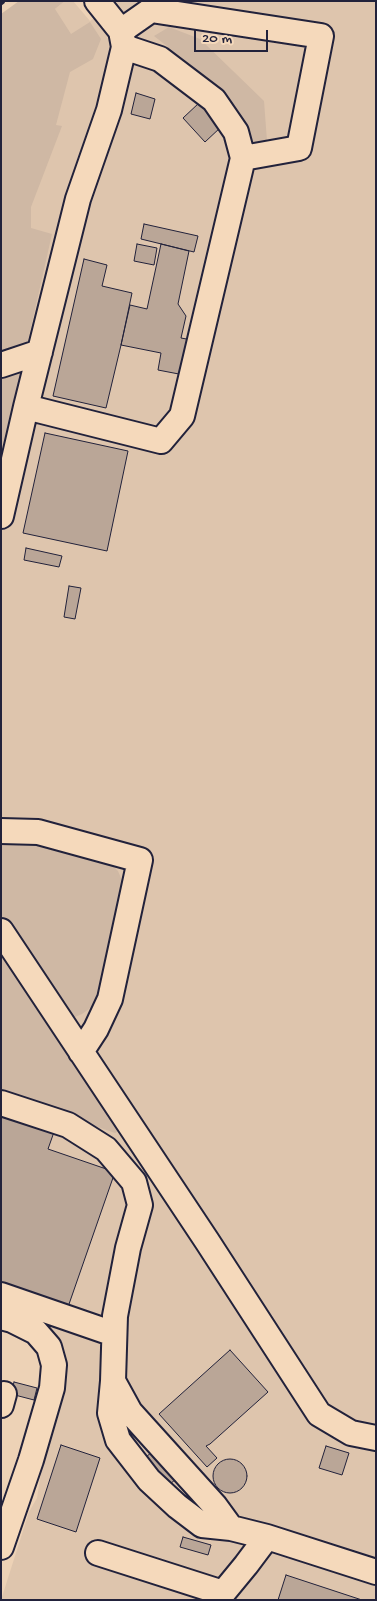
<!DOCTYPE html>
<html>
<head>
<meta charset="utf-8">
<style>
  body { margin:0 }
  #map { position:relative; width:377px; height:1601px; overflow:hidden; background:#edd2b6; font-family:"Gochi Hand",sans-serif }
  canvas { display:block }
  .frame { position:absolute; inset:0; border:2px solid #22223b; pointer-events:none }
  .scale { position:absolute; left:194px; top:30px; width:74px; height:22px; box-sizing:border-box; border:2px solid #22223b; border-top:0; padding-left:6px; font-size:15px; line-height:18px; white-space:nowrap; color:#22223b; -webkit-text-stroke:4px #f5d9bb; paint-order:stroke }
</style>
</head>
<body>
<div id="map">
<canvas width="377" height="1601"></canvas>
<div class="frame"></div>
<div class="scale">20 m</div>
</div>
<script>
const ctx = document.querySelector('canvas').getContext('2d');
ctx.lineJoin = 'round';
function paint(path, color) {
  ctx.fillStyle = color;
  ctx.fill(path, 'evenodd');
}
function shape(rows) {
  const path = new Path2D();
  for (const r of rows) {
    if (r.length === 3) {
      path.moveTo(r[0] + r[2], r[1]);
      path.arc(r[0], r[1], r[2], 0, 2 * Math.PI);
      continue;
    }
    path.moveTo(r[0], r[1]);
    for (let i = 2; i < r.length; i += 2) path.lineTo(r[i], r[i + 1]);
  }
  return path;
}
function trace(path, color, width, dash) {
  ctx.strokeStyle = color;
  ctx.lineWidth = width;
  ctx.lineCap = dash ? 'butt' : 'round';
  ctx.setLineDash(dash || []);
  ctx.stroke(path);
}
paint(shape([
  [65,1,73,1,90,21,119,1,376,1,376,1600,1,1600,29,1512,37,1498,50,1416,66,1364,62,1342,46,1324,21,1312,1,1306,1,82,55,9]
]), '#dec5ad');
paint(shape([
  [19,1,65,1,55,9,71,34,90,22,101,39,93,59,70,72,56,125,62,126,31,207,31,228,52,234,1,460,1,14],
  [169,27,200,39,264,101,267,141,255,146,242,118,190,64,154,36],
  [1,843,29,843,108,861,118,871,123,883,100,996,93,1006,82,1014,70,1019,1,936],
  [1,945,123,1129,115,1133,1,1093]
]), '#cfb8a4');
const building = shape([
  [136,93,155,99,150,119,131,114,136,93],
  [199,103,221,127,205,142,183,118,199,103],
  [144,224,198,236,194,252,141,239,144,224],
  [137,244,157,248,154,265,134,261,137,244],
  [161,244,189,251,178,304,186,316,181,338,192,340,184,375,158,370,161,353,121,345,130,305,147,309,161,244],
  [84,259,107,265,102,286,132,293,121,345,106,408,53,396,84,259],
  [45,433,128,451,107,551,23,533,45,433],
  [26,548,62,556,59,567,24,560,26,548],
  [69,586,81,588,75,619,64,617,69,586],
  [1,1114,54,1132,48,1149,115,1172,68,1307,1,1283,1,1114],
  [230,1350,268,1392,210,1444,206,1446,217,1458,207,1467,159,1414,230,1350],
  [14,1382,37,1388,34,1400,11,1394,14,1382],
  [61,1445,100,1458,76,1532,37,1519,61,1445],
  [326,1446,349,1453,342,1475,319,1468,326,1446],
  [155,1449,178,1477,168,1486,144,1459,155,1449],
  [230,1476,17],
  [183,1537,211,1545,208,1555,180,1547,183,1537],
  [286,1575,362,1600,278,1600,286,1575]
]);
paint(building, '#baa697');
trace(building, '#22223b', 1);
const minor = shape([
  [121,31,151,10,321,36,299,148,243,158],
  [1,365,40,352],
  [26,407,161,441,182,416,243,158,236,132,214,100,160,59,124,47],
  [1,516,26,407,78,199,109,110,124,47,121,31,97,1],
  [1,831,38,832,140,860,110,999,96,1029,81,1052],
  [1,931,207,1241,319,1414,351,1433,376,1438],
  [1,1103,68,1125,106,1149,134,1182,140,1205,128,1248,115,1316,113,1381,110,1413,118,1440,149,1480,177,1506,202,1525,231,1528,267,1537],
  [1,1295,114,1334],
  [1,1317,12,1320,36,1332,49,1347,54,1365,52,1388,31,1460,1,1547],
  [113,1381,130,1412,215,1506,231,1528],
  [1,1405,4,1394],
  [98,1553,223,1593,246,1565,267,1537,376,1572]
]);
trace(minor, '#22223b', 28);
trace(shape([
  [1,4,5,1]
]), '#22223b', 3, [4, 4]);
trace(minor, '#f5d9bb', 24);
</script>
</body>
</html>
